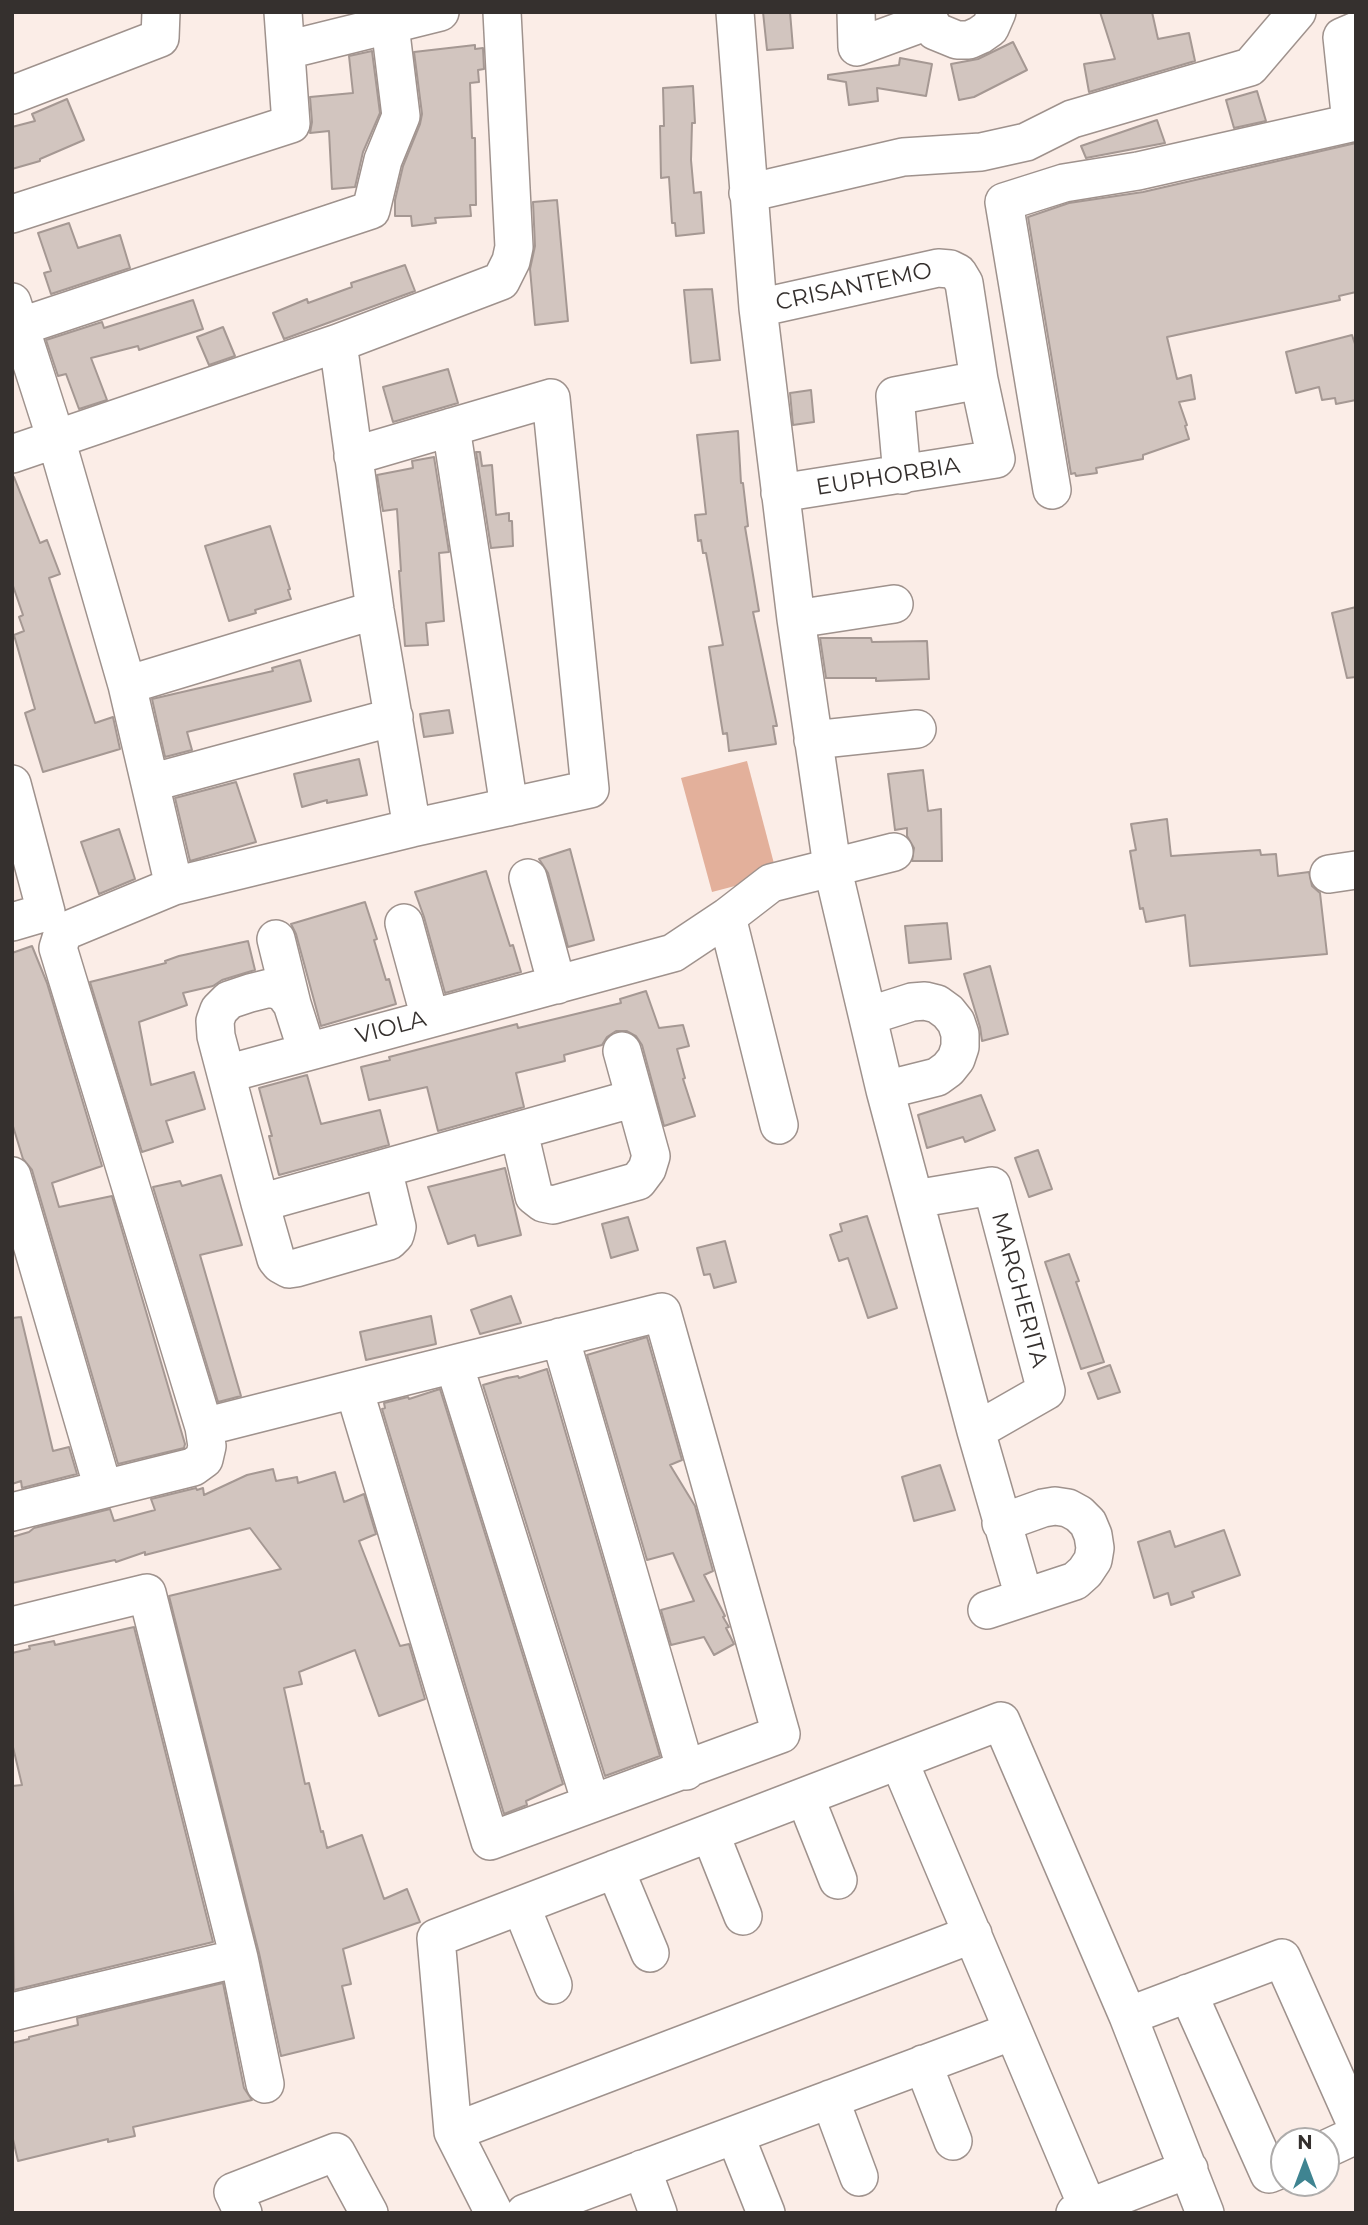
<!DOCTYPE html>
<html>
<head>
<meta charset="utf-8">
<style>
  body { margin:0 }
  #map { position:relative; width:1368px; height:2225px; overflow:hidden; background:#fbede7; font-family:Montserrat,sans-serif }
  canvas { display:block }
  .frame { position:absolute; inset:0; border:14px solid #35302e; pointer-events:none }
  .north { position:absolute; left:1270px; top:2127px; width:70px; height:70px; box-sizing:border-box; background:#fff; border:2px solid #aeacab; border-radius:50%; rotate:0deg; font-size:19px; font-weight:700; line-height:28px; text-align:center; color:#35302e }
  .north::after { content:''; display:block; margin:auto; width:24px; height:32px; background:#3f8491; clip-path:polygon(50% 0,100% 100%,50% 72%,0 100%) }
</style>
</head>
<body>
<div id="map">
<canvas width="1368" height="2225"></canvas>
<div class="frame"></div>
<div class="north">N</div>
</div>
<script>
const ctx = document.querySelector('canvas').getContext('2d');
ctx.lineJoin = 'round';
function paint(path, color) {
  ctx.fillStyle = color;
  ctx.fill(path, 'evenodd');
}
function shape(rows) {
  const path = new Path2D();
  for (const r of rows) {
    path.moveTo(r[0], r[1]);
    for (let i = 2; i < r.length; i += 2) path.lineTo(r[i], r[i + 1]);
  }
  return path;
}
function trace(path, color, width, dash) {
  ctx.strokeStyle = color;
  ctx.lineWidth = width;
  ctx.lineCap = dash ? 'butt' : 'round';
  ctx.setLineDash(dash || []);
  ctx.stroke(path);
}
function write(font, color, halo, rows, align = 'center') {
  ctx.font = font + ' Montserrat,sans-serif';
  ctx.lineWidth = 5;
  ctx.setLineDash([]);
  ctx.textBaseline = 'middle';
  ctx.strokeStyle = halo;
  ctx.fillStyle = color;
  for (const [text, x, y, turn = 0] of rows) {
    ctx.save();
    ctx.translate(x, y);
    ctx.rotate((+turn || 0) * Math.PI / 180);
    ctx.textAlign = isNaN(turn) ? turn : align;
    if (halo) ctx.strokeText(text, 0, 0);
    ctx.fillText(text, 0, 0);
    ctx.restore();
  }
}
paint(shape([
  [747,761,777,875,712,892,681,778]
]), '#e3b09b');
const building = shape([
  [763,12,790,12,793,48,767,50,763,12],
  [1100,12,1152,12,1158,39,1189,33,1195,61,1089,92,1084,64,1115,59,1100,12],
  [1013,42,1027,70,974,97,959,100,951,64,978,59,1013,42],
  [475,45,475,49,483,48,484,69,478,70,479,82,470,83,472,138,475,138,476,205,470,205,471,216,435,218,436,223,412,226,411,216,395,216,395,200,403,166,420,124,422,114,414,52,475,45],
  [372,51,380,113,363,152,355,187,332,189,329,131,310,133,312,122,310,97,353,93,349,56,372,51],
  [900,58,932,64,926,96,877,88,878,101,849,105,846,82,828,79,828,75,899,65,900,58],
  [693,86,695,123,692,123,691,160,694,193,701,192,704,233,676,236,675,223,672,223,669,177,661,178,660,126,664,126,663,88,693,86],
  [1257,91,1266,121,1234,128,1226,100,1257,91],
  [67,99,84,140,40,159,40,161,12,169,12,127,35,121,32,114,67,99],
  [1157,120,1165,143,1086,158,1081,146,1157,120],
  [1356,143,1356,292,1339,296,1340,300,1167,337,1177,379,1191,375,1195,399,1179,402,1187,425,1185,426,1189,439,1143,455,1143,459,1096,468,1097,473,1076,476,1075,473,1071,474,1028,217,1069,203,1143,192,1356,143],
  [557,200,568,321,535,325,530,269,535,246,533,202,557,200],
  [69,223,78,248,120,235,130,268,51,294,44,273,51,271,38,233,69,223],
  [405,265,415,291,284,339,273,313,307,299,308,303,352,287,351,283,405,265],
  [712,289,720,360,691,363,684,290,712,289],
  [193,300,203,329,139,350,138,346,91,358,107,400,79,409,66,374,58,376,46,340,102,322,104,328,193,300],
  [223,327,235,356,209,365,197,337,223,327],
  [1352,335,1356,347,1356,400,1336,404,1335,398,1322,400,1319,387,1296,393,1286,352,1352,335],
  [448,369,458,403,393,422,383,387,448,369],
  [811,390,814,422,793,425,790,393,811,390],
  [738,431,741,483,743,483,748,526,745,527,759,611,753,612,777,726,773,726,776,744,729,751,727,733,723,734,709,647,723,645,706,553,703,553,701,540,698,541,695,515,706,514,697,435,738,431],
  [476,452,480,452,482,466,492,465,496,515,509,513,509,521,512,521,513,546,491,548,476,452],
  [434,457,449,552,439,553,444,621,426,623,428,645,405,646,399,571,401,571,397,509,383,511,377,475,413,468,412,461,434,457],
  [12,477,14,477,40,543,47,540,60,574,49,578,95,723,113,717,120,749,43,772,25,713,35,709,14,635,24,631,19,617,23,615,12,583,12,477],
  [270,526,290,589,288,590,291,599,255,610,256,613,229,621,205,546,270,526],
  [1356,607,1356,677,1347,678,1332,613,1356,607],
  [820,638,871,638,872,642,927,641,929,679,876,681,876,678,826,678,820,638],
  [300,660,311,701,187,732,192,750,165,757,152,699,273,671,272,668,300,660],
  [449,710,453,733,424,737,420,714,449,710],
  [359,759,367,795,327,803,327,800,302,807,294,774,359,759],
  [923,770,928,811,941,809,942,861,912,861,914,848,907,836,907,828,895,830,888,774,923,770],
  [236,782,256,842,190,861,175,798,236,782],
  [1167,819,1171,856,1260,850,1261,855,1276,854,1278,876,1309,872,1312,886,1320,893,1327,954,1190,966,1185,915,1146,922,1143,908,1140,909,1130,851,1136,850,1131,824,1167,819],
  [119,829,135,879,99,894,81,842,119,829],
  [570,849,594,940,568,947,548,873,539,859,570,849],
  [486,871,510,946,513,945,521,972,445,993,424,917,415,892,486,871],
  [365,902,377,939,374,940,386,980,389,979,396,1004,321,1026,296,934,291,924,365,902],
  [947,923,951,959,909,963,905,926,947,923],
  [248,941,255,970,222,980,213,986,183,993,187,1005,139,1022,151,1085,194,1072,205,1109,166,1121,173,1142,142,1152,90,982,166,963,165,961,179,956,248,941],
  [32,946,47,983,102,1166,52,1183,59,1207,112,1196,185,1444,184,1448,118,1464,32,1170,23,1159,12,1123,12,953,32,946],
  [990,966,1008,1034,982,1041,980,1027,964,974,990,966],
  [646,991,659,1028,683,1025,689,1046,677,1049,685,1078,683,1079,695,1116,664,1126,642,1045,636,1036,627,1031,616,1031,607,1037,602,1045,564,1055,565,1061,516,1073,524,1107,438,1131,427,1087,369,1100,361,1067,390,1060,389,1057,517,1024,518,1028,621,1003,620,999,646,991],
  [307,1075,321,1124,380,1110,389,1145,279,1175,269,1136,272,1136,259,1088,307,1075],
  [981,1095,995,1130,965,1142,963,1137,927,1148,918,1115,981,1095],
  [1038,1150,1052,1189,1029,1197,1015,1158,1038,1150],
  [505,1168,521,1235,478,1246,475,1235,448,1244,428,1187,505,1168],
  [221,1175,242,1245,200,1255,241,1396,218,1402,153,1187,180,1181,182,1186,221,1175],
  [867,1216,897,1308,868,1318,848,1258,839,1261,830,1235,842,1231,840,1224,867,1216],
  [628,1217,638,1250,611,1258,602,1224,628,1217],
  [725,1241,736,1282,714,1288,710,1274,704,1275,697,1248,725,1241],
  [1069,1254,1079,1281,1076,1282,1104,1362,1081,1369,1045,1262,1069,1254],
  [511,1296,521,1323,480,1334,471,1310,511,1296],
  [431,1316,436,1344,366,1360,360,1332,431,1316],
  [21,1317,53,1451,69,1447,77,1474,22,1488,21,1481,12,1484,12,1318,21,1317],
  [647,1337,682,1460,670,1465,695,1506,713,1571,704,1575,725,1616,723,1617,729,1627,726,1628,734,1644,714,1655,704,1637,671,1645,661,1610,694,1601,673,1553,647,1560,587,1355,647,1337],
  [1110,1365,1120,1392,1098,1399,1088,1373,1110,1365],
  [547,1369,660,1756,605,1776,483,1385,507,1378,518,1376,519,1378,547,1369],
  [440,1389,563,1784,526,1801,527,1805,504,1814,382,1409,385,1408,384,1403,408,1397,409,1399,440,1389],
  [940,1465,955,1510,914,1521,902,1477,940,1465],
  [273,1469,276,1481,297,1477,298,1483,335,1472,344,1502,364,1494,376,1534,359,1541,400,1646,409,1644,425,1699,379,1716,355,1650,299,1672,302,1684,284,1688,305,1784,309,1783,321,1832,323,1831,327,1848,362,1835,384,1899,407,1889,420,1922,343,1949,351,1984,342,1986,354,2038,281,2056,259,1953,169,1596,281,1569,250,1528,145,1555,145,1552,116,1562,115,1560,12,1583,12,1537,29,1532,34,1528,110,1509,114,1521,155,1510,151,1499,196,1488,197,1490,203,1488,204,1495,247,1475,273,1469],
  [1224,1530,1240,1575,1192,1592,1194,1597,1171,1605,1168,1593,1154,1598,1138,1542,1170,1531,1175,1547,1224,1530],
  [134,1627,213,1942,14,1990,12,1786,22,1785,12,1743,12,1653,30,1649,29,1646,54,1641,55,1645,134,1627],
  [223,1983,244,2088,252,2100,133,2127,135,2136,108,2142,108,2139,18,2161,12,2135,12,2043,29,2039,29,2037,78,2025,77,2018,223,1983]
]);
paint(building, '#d2c5bf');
trace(building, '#a59893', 2);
const minor = shape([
  [735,12,758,308,796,619,832,866,885,1090,976,1431,1024,1597],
  [856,12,857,47,928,21],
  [925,12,935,31,957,40,969,40,980,35,990,28,997,12],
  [287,50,440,12],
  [12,95,160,38,161,12],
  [748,193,903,157,981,152,1026,142,1072,119,1250,67,1297,12],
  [12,214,291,124,283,12],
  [12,302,56,439,127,685,174,886,412,828,590,789,551,398,353,456],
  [758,308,938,268,950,269,958,273,964,283,979,380,996,459,780,493],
  [19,327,371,210,383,160,401,116,390,25],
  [338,343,375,610,412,828],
  [451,427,509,807],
  [12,454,338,343,501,281,511,261,514,247,502,12],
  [902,475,895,396,979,380],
  [1052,490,1004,202,1064,183,1138,171,1351,123,1342,37,1356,31],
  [796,619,894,604],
  [127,685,375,610],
  [813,740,917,729],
  [150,783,394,717],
  [12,784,46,912,12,922],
  [1329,874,1356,870],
  [528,878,557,985],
  [727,917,779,1125],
  [404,923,430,1018],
  [276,939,292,1004],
  [868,1016,912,1002,925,1001,937,1004,948,1012,956,1022,960,1034,960,1047,956,1059,948,1069,937,1077,885,1090],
  [307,1051,292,1004,283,992,270,988,250,993,229,1000,219,1010,215,1021,216,1036,260,1203,276,1259,280,1264,289,1269,296,1268,389,1241,395,1235,397,1227,383,1169],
  [226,1074,673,953,727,917,771,883,894,852],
  [519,1132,534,1196,543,1203,553,1205,638,1181,647,1169,651,1156,622,1051],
  [12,1176,103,1488],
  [915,1199,992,1186,1046,1391,976,1431],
  [260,1203,635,1098],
  [560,1337,686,1771],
  [454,1364,591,1803],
  [204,1427,354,1389,662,1312,781,1734,490,1841,354,1389],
  [12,1512,193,1467,204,1459,207,1446,204,1427,58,948,63,932,174,886],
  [987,1610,1075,1581,1085,1572,1093,1560,1095,1548,1093,1535,1088,1523,1079,1514,1068,1508,1055,1506,1043,1508,1001,1523],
  [12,1626,147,1593,239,1958,265,2084],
  [899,1761,1088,2208],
  [805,1797,838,1880],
  [710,1833,743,1916],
  [615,1869,650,1953],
  [521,1906,553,1985],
  [1188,1993,1269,2174,1284,2168],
  [12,2012,239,1958],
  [1128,2016,1282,1958,1356,2124],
  [923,2064,953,2141],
  [830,2099,859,2177],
  [453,2132,973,1934],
  [735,2135,766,2213],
  [1326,2149,1356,2135],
  [642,2169,658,2213],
  [243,2213,233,2192,336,2152,369,2213],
  [494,2213,453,2132,436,1938,1001,1721,1128,2016,1205,2213],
  [525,2213,1013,2031],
  [1075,2213,1189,2169]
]);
trace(minor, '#9f928d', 40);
trace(minor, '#fff', 37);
write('23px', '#35302e', '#fff', [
  ["CRISANTEMO",854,287,-12],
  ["EUPHORBIA",888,477,-9],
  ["VIOLA",391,1028,-15],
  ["MARGHERITA",1019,1290,75]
]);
</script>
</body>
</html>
